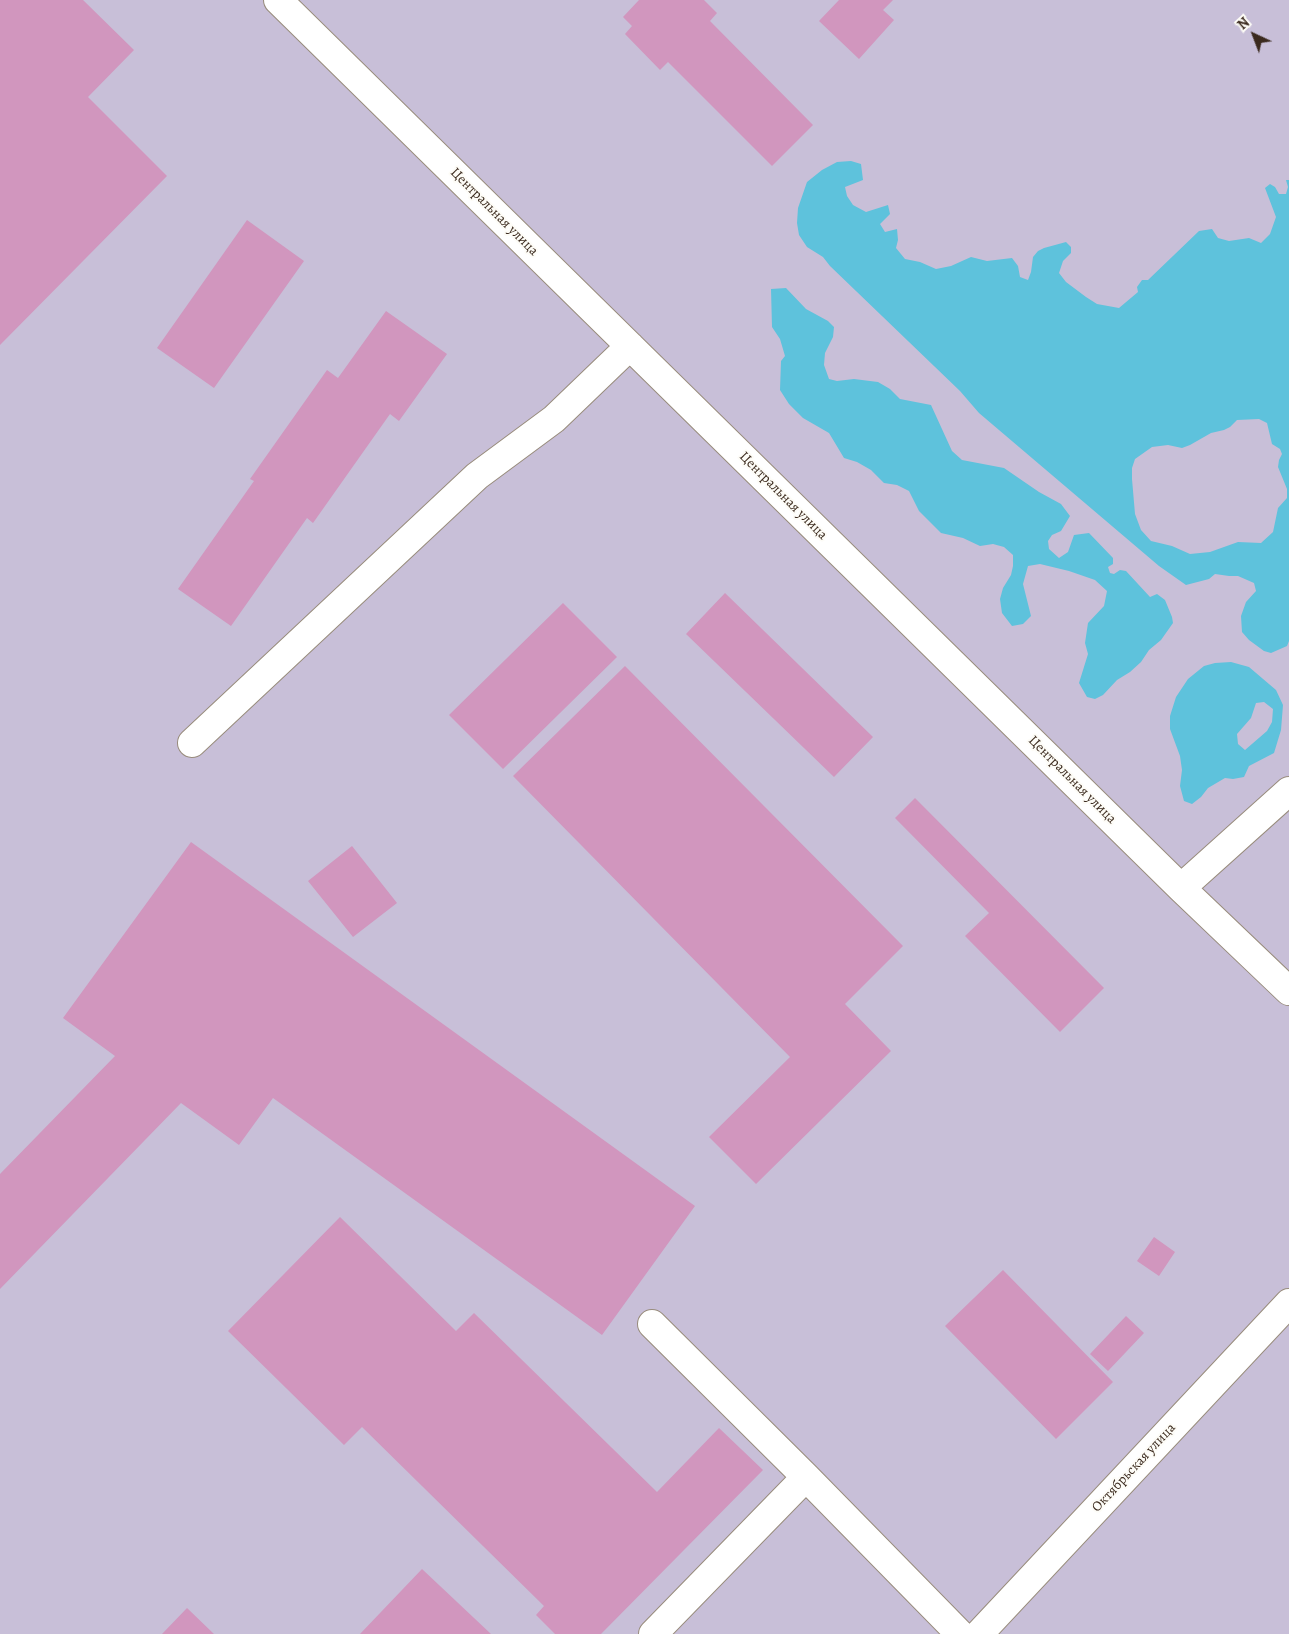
<!DOCTYPE html>
<html>
<head>
<meta charset="utf-8">
<style>
  body { margin:0 }
  #map { position:relative; width:1289px; height:1634px; overflow:hidden; background:#f5eedb; font-family:Alegreya,serif }
  canvas { display:block }
  .north { position:absolute; left:1229px; top:10px; width:50px; height:50px; -webkit-text-stroke:4px #fdfcf7; paint-order:stroke; rotate:317deg; font-size:14px; font-weight:700; line-height:20px; text-align:center; color:#3b2a1e }
  .north::after { content:''; display:block; margin:auto; width:18px; height:22px; background:#3b2a1e; clip-path:polygon(50% 0,100% 100%,50% 72%,0 100%) }
</style>
</head>
<body>
<div id="map">
<canvas width="1289" height="1634"></canvas>
<div class="north">N</div>
</div>
<script>
const ctx = document.querySelector('canvas').getContext('2d');
ctx.lineJoin = 'round';
function paint(path, color) {
  ctx.fillStyle = color;
  ctx.fill(path, 'evenodd');
}
function shape(rows) {
  const path = new Path2D();
  for (const r of rows) {
    path.moveTo(r[0], r[1]);
    for (let i = 2; i < r.length; i += 2) path.lineTo(r[i], r[i + 1]);
  }
  return path;
}
function trace(path, color, width, dash) {
  ctx.strokeStyle = color;
  ctx.lineWidth = width;
  ctx.lineCap = dash ? 'butt' : 'round';
  ctx.setLineDash(dash || []);
  ctx.stroke(path);
}
function write(font, color, halo, rows, align = 'center') {
  ctx.font = font + ' Alegreya,serif';
  ctx.lineWidth = 4;
  ctx.setLineDash([]);
  ctx.textBaseline = 'middle';
  ctx.strokeStyle = halo;
  ctx.fillStyle = color;
  for (const [text, x, y, turn = 0] of rows) {
    ctx.save();
    ctx.translate(x, y);
    ctx.rotate((+turn || 0) * Math.PI / 180);
    ctx.textAlign = isNaN(turn) ? turn : align;
    if (halo) ctx.strokeText(text, 0, 0);
    ctx.fillText(text, 0, 0);
    ctx.restore();
  }
}
paint(shape([
  [0,0,1289,0,1289,1634,0,1634]
]), '#c8bfd8');
paint(shape([
  [851,161,861,164,863,180,845,187,847,196,853,205,866,212,888,205,890,214,880,224,885,232,897,229,898,240,896,248,905,259,920,262,936,269,951,266,971,257,987,261,1012,258,1018,266,1020,277,1028,280,1031,272,1033,257,1038,251,1044,248,1066,242,1071,247,1071,253,1063,261,1059,273,1066,282,1086,297,1097,304,1119,308,1138,292,1137,287,1142,280,1148,280,1199,231,1212,229,1218,238,1229,241,1249,238,1261,243,1270,234,1276,217,1265,188,1270,184,1275,187,1279,194,1286,194,1288,187,1286,180,1289,180,1289,641,1287,646,1271,653,1264,651,1249,640,1242,632,1241,616,1246,602,1256,591,1254,583,1238,576,1229,576,1215,574,1209,579,1186,585,1159,566,979,413,960,391,830,266,823,257,807,247,799,235,797,223,798,208,807,182,822,170,837,162],
  [1259,419,1267,423,1272,444,1280,449,1282,454,1279,460,1278,467,1287,489,1287,498,1278,508,1273,532,1261,543,1238,542,1210,552,1190,554,1172,546,1151,541,1141,530,1135,514,1132,479,1132,468,1135,459,1152,447,1168,445,1182,448,1190,445,1211,433,1224,430,1230,427,1237,420],
  [786,288,806,309,828,321,834,327,833,337,825,353,824,365,829,379,837,381,854,379,878,382,890,389,900,399,931,405,952,451,962,460,1004,468,1039,492,1061,504,1070,516,1061,531,1052,535,1048,541,1049,549,1059,558,1068,552,1074,535,1089,533,1113,558,1113,564,1108,567,1110,573,1114,574,1120,570,1126,571,1150,597,1157,594,1165,600,1172,617,1173,623,1161,640,1149,650,1141,662,1130,672,1117,680,1103,695,1095,699,1087,697,1079,683,1088,654,1085,643,1088,623,1104,606,1107,591,1095,580,1069,571,1040,564,1028,566,1023,584,1031,616,1023,624,1012,626,1002,613,1000,599,1003,588,1011,575,1013,566,1013,555,1004,547,993,544,980,546,963,538,941,533,919,511,909,491,897,485,884,483,871,470,857,462,844,458,829,433,803,418,789,404,780,390,781,361,785,356,780,339,772,327,771,289],
  [1231,662,1249,667,1276,690,1283,705,1281,730,1274,753,1249,766,1244,777,1233,779,1225,778,1208,788,1201,797,1192,804,1184,801,1180,786,1182,770,1180,756,1170,729,1170,716,1176,697,1188,679,1204,666,1215,663],
  [1264,702,1273,709,1272,722,1267,731,1245,750,1238,744,1237,734,1251,718,1256,703]
]), '#5ec2dc');
paint(shape([
  [0,0,83,0,134,50,88,97,167,176,0,345],
  [639,0,704,0,717,13,710,21,813,125,772,166,668,62,660,70,625,34,632,26,623,17],
  [839,0,893,0,883,10,894,20,859,59,819,21],
  [247,220,304,261,214,388,157,348],
  [386,311,447,354,399,421,390,414,313,523,307,518,231,626,178,589,254,481,250,479,327,370,338,378],
  [725,593,873,737,834,777,686,634],
  [563,603,617,657,503,769,449,715],
  [625,666,903,946,845,1004,891,1051,756,1184,709,1137,790,1057,513,776],
  [915,798,1104,988,1060,1032,965,936,989,913,895,818],
  [191,842,695,1206,602,1335,273,1098,239,1145,181,1103,0,1289,0,1174,115,1056,63,1018],
  [352,846,397,903,353,937,308,881],
  [340,1217,456,1331,474,1313,657,1492,719,1428,763,1470,601,1634,555,1634,536,1615,544,1606,362,1427,344,1445,228,1331],
  [1154,1237,1175,1252,1159,1276,1137,1261],
  [1003,1270,1113,1382,1056,1439,945,1326],
  [1126,1316,1144,1333,1108,1371,1090,1354],
  [422,1569,491,1634,360,1634],
  [187,1608,214,1634,162,1634]
]), '#d196be');
const minor = shape([
  [278,0,1181,888,1289,991],
  [192,743,477,476,554,419,630,346],
  [1181,888,1289,791],
  [652,1324,806,1477,960,1634],
  [653,1634,806,1477],
  [979,1634,1289,1303]
]);
trace(minor, '#988c7c', 30);
trace(minor, '#fff', 28);
write('14px', '#3b2a1e', '#fdfcf7', [
  ["Центральная улица",494,212,45],
  ["Центральная улица",783,496,45],
  ["Центральная улица",1072,780,45],
  ["Октябрьская улица",1134,1468,-47]
]);
</script>
</body>
</html>
